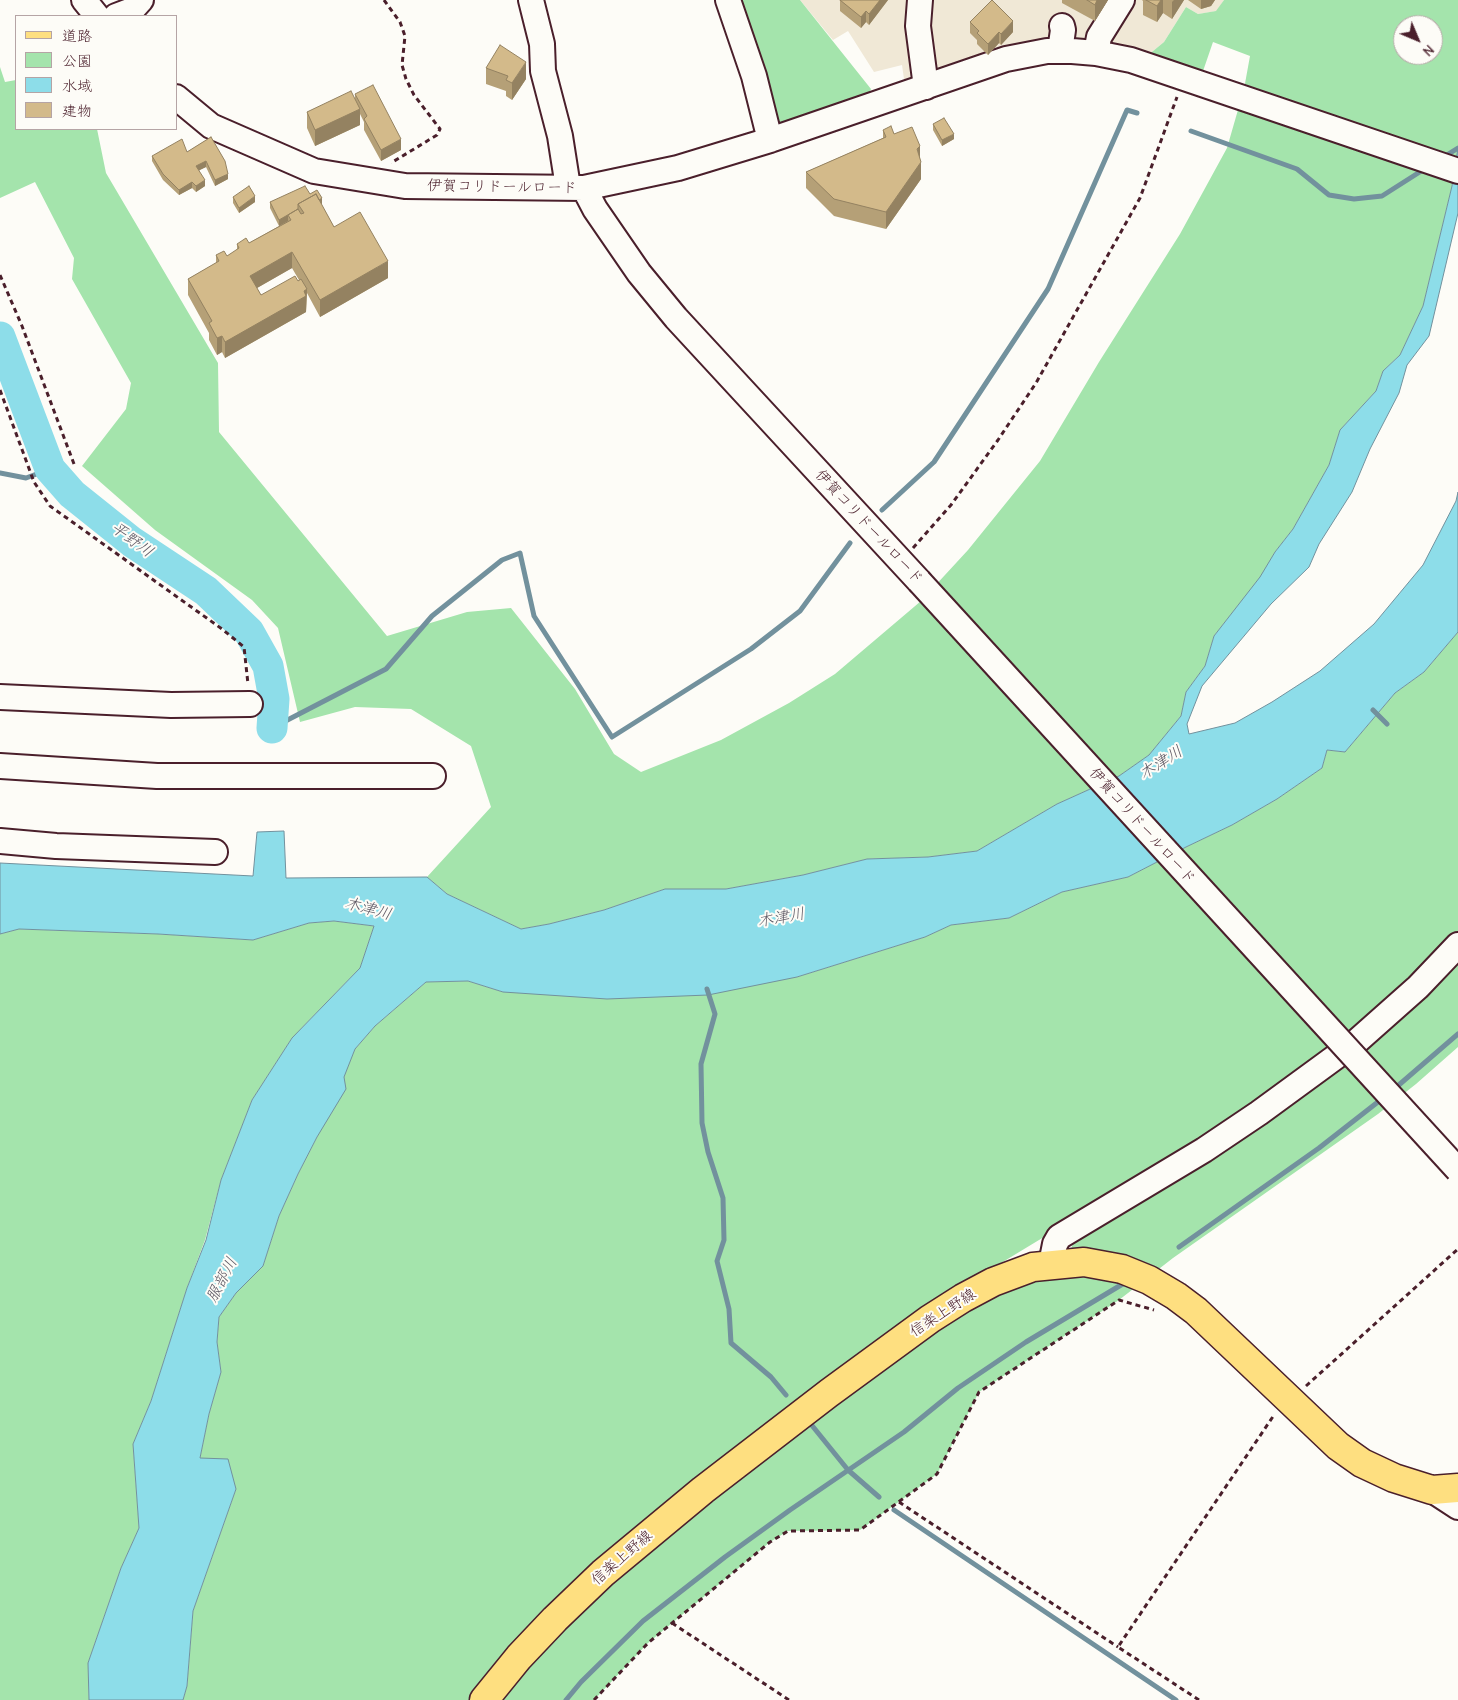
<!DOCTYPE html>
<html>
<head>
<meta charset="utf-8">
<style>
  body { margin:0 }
  #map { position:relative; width:1458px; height:1700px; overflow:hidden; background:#fdfcf7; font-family:"Comic Neue","Klee One",sans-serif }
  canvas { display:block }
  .legend { position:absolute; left:15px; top:15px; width:162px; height:115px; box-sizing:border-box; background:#fdfcf7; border:1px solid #b5a4a5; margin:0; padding:6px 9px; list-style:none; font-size:15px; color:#4a1f2b }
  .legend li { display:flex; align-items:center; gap:10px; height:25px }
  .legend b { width:25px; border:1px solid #b5a4a5 }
  .north { position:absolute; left:1393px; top:15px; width:50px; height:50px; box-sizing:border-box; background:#fdfcf7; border:1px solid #b5a4a5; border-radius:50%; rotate:135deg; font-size:14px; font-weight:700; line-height:20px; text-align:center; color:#4a1f2b }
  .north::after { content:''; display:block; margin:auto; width:18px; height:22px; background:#4a1f2b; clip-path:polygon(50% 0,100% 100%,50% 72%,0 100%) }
</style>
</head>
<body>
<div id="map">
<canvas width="1458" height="1700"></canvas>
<ul class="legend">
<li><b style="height:6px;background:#fedf80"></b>道路</li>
<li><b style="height:14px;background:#a4e4ac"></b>公園</li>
<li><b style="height:14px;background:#8ddde9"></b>水域</li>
<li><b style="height:14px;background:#d3ba8a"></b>建物</li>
</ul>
<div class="north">N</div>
</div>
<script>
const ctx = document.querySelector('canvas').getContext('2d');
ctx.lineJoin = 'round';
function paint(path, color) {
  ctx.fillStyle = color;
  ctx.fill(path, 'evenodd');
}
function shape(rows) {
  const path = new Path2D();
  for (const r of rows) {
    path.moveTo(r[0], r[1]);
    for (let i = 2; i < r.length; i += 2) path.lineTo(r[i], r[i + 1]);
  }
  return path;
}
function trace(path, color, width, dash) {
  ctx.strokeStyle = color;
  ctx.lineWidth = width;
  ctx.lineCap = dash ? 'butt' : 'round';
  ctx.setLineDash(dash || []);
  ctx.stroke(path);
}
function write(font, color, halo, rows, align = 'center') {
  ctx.font = font + ' "Comic Neue","Klee One",sans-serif';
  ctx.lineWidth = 4;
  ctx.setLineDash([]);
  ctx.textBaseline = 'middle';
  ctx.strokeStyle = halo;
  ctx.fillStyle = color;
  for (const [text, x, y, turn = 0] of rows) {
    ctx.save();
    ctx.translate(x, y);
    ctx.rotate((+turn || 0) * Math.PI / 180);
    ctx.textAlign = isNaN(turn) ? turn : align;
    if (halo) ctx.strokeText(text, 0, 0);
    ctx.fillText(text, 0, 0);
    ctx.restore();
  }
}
paint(shape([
  [800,0,1224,0,1217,11,1198,14,1186,7,1164,42,1147,56,1109,47,905,86,902,65,874,72,848,31,833,40]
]), '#f0e8d6');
paint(shape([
  [732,0,800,0,871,89,866,100,780,130],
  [1224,0,1458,0,1458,148,1452,186,1423,306,1400,355,1383,371,1376,391,1340,430,1329,465,1293,529,1275,552,1261,577,1214,636,1205,666,1186,692,1181,716,1149,755,1119,776,1057,804,977,851,928,857,867,859,803,875,726,889,665,889,604,910,549,924,521,929,447,894,427,877,491,807,471,746,411,709,355,707,300,722,278,628,252,600,155,530,82,466,126,409,131,383,72,279,74,258,35,182,0,198,0,67,5,82,16,80,16,129,97,129,106,173,218,363,219,432,387,636,467,612,511,608,575,689,614,754,641,772,721,740,789,703,835,674,921,601,968,550,1040,461,1099,362,1180,234,1227,148,1244,89,1250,56,1213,42,1202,74,1147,56,1164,42,1186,7,1198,14,1216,11],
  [1403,25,1433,25,1433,55,1403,55],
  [1458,632,1458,932,1447,946,1308,1070,1072,1220,973,1280,472,1700,183,1700,187,1686,193,1611,236,1489,200,1458,209,1414,221,1372,217,1342,219,1317,236,1293,263,1266,279,1216,298,1174,317,1137,355,1049,375,1026,426,982,468,981,503,992,797,977,925,937,951,925,1009,918,1062,892,1128,877,1186,847,1232,825,1277,799,1322,768,1327,750,1345,752,1395,693,1424,672],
  [334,921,374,926,360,968,292,1038,252,1100,221,1180,205,1240,187,1288,151,1401,133,1444,139,1528,121,1568,88,1663,89,1700,0,1700,0,934,19,929,158,934,253,940,309,923],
  [1458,960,1458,1047,1416,1084,1378,1114,1173,1258,1119,1300,979,1392,937,1474,860,1530,788,1531,770,1542,648,1643,594,1700,494,1700,641,1550,967,1307,1031,1280,1063,1273,1073,1243,1178,1180,1329,1078,1414,1007]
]), '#a4e4ac');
const water = shape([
  [1458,148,1458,213,1429,336,1407,365,1399,393,1370,449,1352,492,1319,544,1309,567,1271,604,1202,686,1187,724,1189,734,1235,723,1272,702,1320,671,1374,624,1423,565,1456,501,1458,492,1458,632,1424,672,1395,693,1345,752,1327,750,1322,768,1277,799,1232,825,1186,847,1128,877,1062,892,1009,918,951,925,925,937,797,977,708,995,607,999,503,992,468,981,426,982,375,1026,355,1049,344,1077,346,1089,317,1137,298,1174,279,1216,263,1266,236,1293,219,1317,217,1342,221,1372,209,1414,200,1458,228,1459,236,1489,193,1611,187,1686,183,1700,89,1700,88,1663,121,1568,139,1528,133,1444,151,1401,187,1288,206,1240,221,1180,252,1100,292,1038,360,968,374,926,334,921,309,923,253,940,158,934,19,929,0,934,0,863,253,876,257,832,284,831,286,878,427,877,447,894,521,929,549,924,604,910,665,889,726,889,803,875,867,859,928,857,977,851,1057,804,1119,776,1149,755,1181,716,1186,692,1205,666,1214,636,1260,577,1275,552,1293,529,1329,465,1340,430,1376,391,1383,371,1400,355,1423,306,1452,186,1458,148]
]);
paint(water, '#8ddde9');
trace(water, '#72919d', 1);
trace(shape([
  [1191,131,1297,169,1329,195,1354,199,1382,196,1426,168],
  [1442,158,1458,148],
  [0,473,26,478,50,469],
  [882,510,934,462,1048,289,1127,110,1137,113],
  [1373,710,1387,724],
  [272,728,386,669,432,616,502,560,520,553,534,616,612,737,751,649,800,611,850,543],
  [707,989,715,1014,701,1064,702,1123,708,1152,723,1198,724,1240,717,1261,729,1309,731,1343,771,1377,786,1395],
  [1393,1090,1458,1034],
  [1179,1247,1319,1148,1383,1098],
  [810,1423,848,1470,879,1497],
  [894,1510,1176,1700],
  [566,1700,581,1682,643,1621,725,1557,790,1510,904,1432,958,1388,1026,1342,1126,1282]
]), '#72919d', 5);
trace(shape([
  [0,337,50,469,72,494,132,542,206,591,249,632,268,666,274,699,272,728]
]), '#8ddde9', 31);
const minor = shape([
  [84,0,97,16],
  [531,0,542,44,543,71,560,136,568,187],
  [728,0,754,76,770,140],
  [920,0,918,26,926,87],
  [116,16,132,10,141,0],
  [1060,51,1063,30,1062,26],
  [1096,53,1099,37,1122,0],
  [176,97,211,126,314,171,405,186,584,188,678,168,770,140,1006,59,1047,51,1072,51,1096,53,1131,60,1458,171],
  [584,188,595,209,639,273,676,318,919,581],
  [0,697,171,705,250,704],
  [0,766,157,776,433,776],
  [0,841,56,846,215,852],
  [1054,1264,1053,1254,1055,1244,1059,1237,1204,1150,1259,1113,1326,1064,1356,1042,1418,987,1458,945],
  [1432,1490,1458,1507]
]);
const major = shape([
  [484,1700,519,1657,555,1619,603,1573,703,1490,829,1393,930,1319,963,1298,993,1282,1033,1267,1084,1262,1122,1269,1149,1280,1176,1296,1196,1311,1338,1446,1362,1463,1394,1478,1432,1490,1458,1488]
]);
trace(minor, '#4a1f2b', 28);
trace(major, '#4a1f2b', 31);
trace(shape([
  [384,0,400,22,405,36,402,65,406,79,414,95,440,129,437,135,391,163],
  [0,275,22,326,74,464],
  [0,390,34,482,50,506,222,629,244,647,248,684],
  [913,548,951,505,998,440,1036,383,1140,198,1177,97],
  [1306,1386,1458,1249],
  [899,1502,1118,1647],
  [672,1623,789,1700],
  [594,1700,648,1643,770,1542,788,1531,860,1530,937,1474,979,1392,1119,1300,1154,1310],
  [1199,1700,1118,1647,1274,1415]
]), '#4a1f2b', 3, [5, 4]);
trace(minor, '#fdfcf7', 24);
trace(major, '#fedf80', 28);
const minorBridge = shape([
  [919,581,1458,1170]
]);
trace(minorBridge, '#4a1f2b', 28, []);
trace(minorBridge, '#fdfcf7', 24);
paint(shape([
  [840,0,888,0,869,25,866,22,861,28,840,11],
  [1062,0,1108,0,1095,21,1062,3],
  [1142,0,1184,0,1172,19,1163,13,1157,22,1143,15,1143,1],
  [1188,0,1215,0,1211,6,1201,9],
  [970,22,1013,32,1001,45,999,43,988,55,977,44,977,40,970,33],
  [486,68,526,79,512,100,506,96,506,91,486,84],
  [355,94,401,150,381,161,364,130,364,122,360,114,360,125,315,146,307,128,307,112,355,98],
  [933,124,954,139,942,146,933,130],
  [883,130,894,134,920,158,921,179,886,229,834,216,806,188,806,172,883,138],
  [211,137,228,179,215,186,206,167,199,170,205,186,196,192,192,188,179,195,163,180,152,161,152,156,187,152],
  [310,194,322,204,321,204,334,227,388,278,320,317,307,293,306,312,225,358,222,352,217,355,209,340,209,333,188,295,188,279,216,263,216,255,227,256,237,250,237,244,249,243,288,221,279,226,270,208,270,202],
  [292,268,299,280,261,295,257,288],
  [233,197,255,202,239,213,233,203]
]), '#b5a077');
paint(shape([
  [880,0,888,0,869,25,869,14],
  [1097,0,1108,0,1095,21,1095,5],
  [1161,0,1163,0,1163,13,1157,22,1157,6],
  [1174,0,1184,0,1172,19,1172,2],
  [1201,0,1215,0,1211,6,1201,9],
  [866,11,866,22,861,28,861,17],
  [1013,21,1013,32,1001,45,1001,34],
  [999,32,999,43,988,55,988,44],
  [526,62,526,79,512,100,512,83],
  [360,109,360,125,315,146,315,130],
  [954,134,954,139,942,146,942,140],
  [401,139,401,150,381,161,381,150],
  [920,146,920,162,917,149],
  [206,161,206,167,196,172,196,166],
  [921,162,921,179,886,229,886,212],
  [228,174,228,179,215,186,215,180],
  [205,180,205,186,196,192,196,186],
  [192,182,192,188,179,195,179,190],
  [255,196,255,202,239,213,239,208],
  [322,198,322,204,304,213,301,209],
  [288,215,288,221,279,226,279,220],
  [292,252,292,268,250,292,250,276],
  [388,261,388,278,320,317,320,300],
  [307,289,306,312,225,358,225,342],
  [222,336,222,352,217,355,217,338]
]), '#948261');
const building = shape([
  [840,0,880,0,869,14,866,11,861,17,840,0],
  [992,0,1013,21,1001,34,999,32,988,44,977,33,979,31,970,22,992,0],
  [1087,0,1097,0,1095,5,1087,0],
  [1146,0,1161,0,1157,6,1146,0],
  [500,45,526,62,512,83,506,80,508,76,486,68,500,45],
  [373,85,401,139,381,150,364,119,367,116,355,94,373,85],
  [351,91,360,109,315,130,307,112,351,91],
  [944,118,954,134,942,140,933,124,944,118],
  [891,126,894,134,912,127,920,146,917,149,921,162,886,212,834,199,806,172,886,137,883,130,891,126],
  [211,137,225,161,228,174,215,180,206,161,196,166,205,180,196,186,192,182,179,190,163,174,152,156,182,139,187,152,211,137],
  [249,186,255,196,239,208,233,197,249,186],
  [305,186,310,194,317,190,322,198,319,200,316,194,298,204,298,209,279,220,270,202,305,186],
  [316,194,334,227,360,212,388,261,320,300,292,252,250,276,261,295,295,276,298,281,301,279,307,289,304,291,306,296,225,342,222,336,217,338,209,323,212,321,188,279,219,261,216,255,224,251,227,256,239,248,237,244,246,238,249,243,291,220,288,215,298,209,301,214,304,213,298,204,316,194]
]);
paint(building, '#d3ba8a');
trace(building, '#948261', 1);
write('15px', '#4a1f2b', '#fdfcf7', [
  ["伊賀コリドールロード",502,187,1],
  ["伊賀コリドールロード",869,527,47],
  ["伊賀コリドールロード",1142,826,48],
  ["信楽上野線",943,1313,-33],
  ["信楽上野線",622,1558,-41]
]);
write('italic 16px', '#5e5864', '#fdfcf7', [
  ["平野川",132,540,36],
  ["木津川",1161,763,-33],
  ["木津川",368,909,15],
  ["木津川",781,918,-10],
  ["服部川",222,1280,-62]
]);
</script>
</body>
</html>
